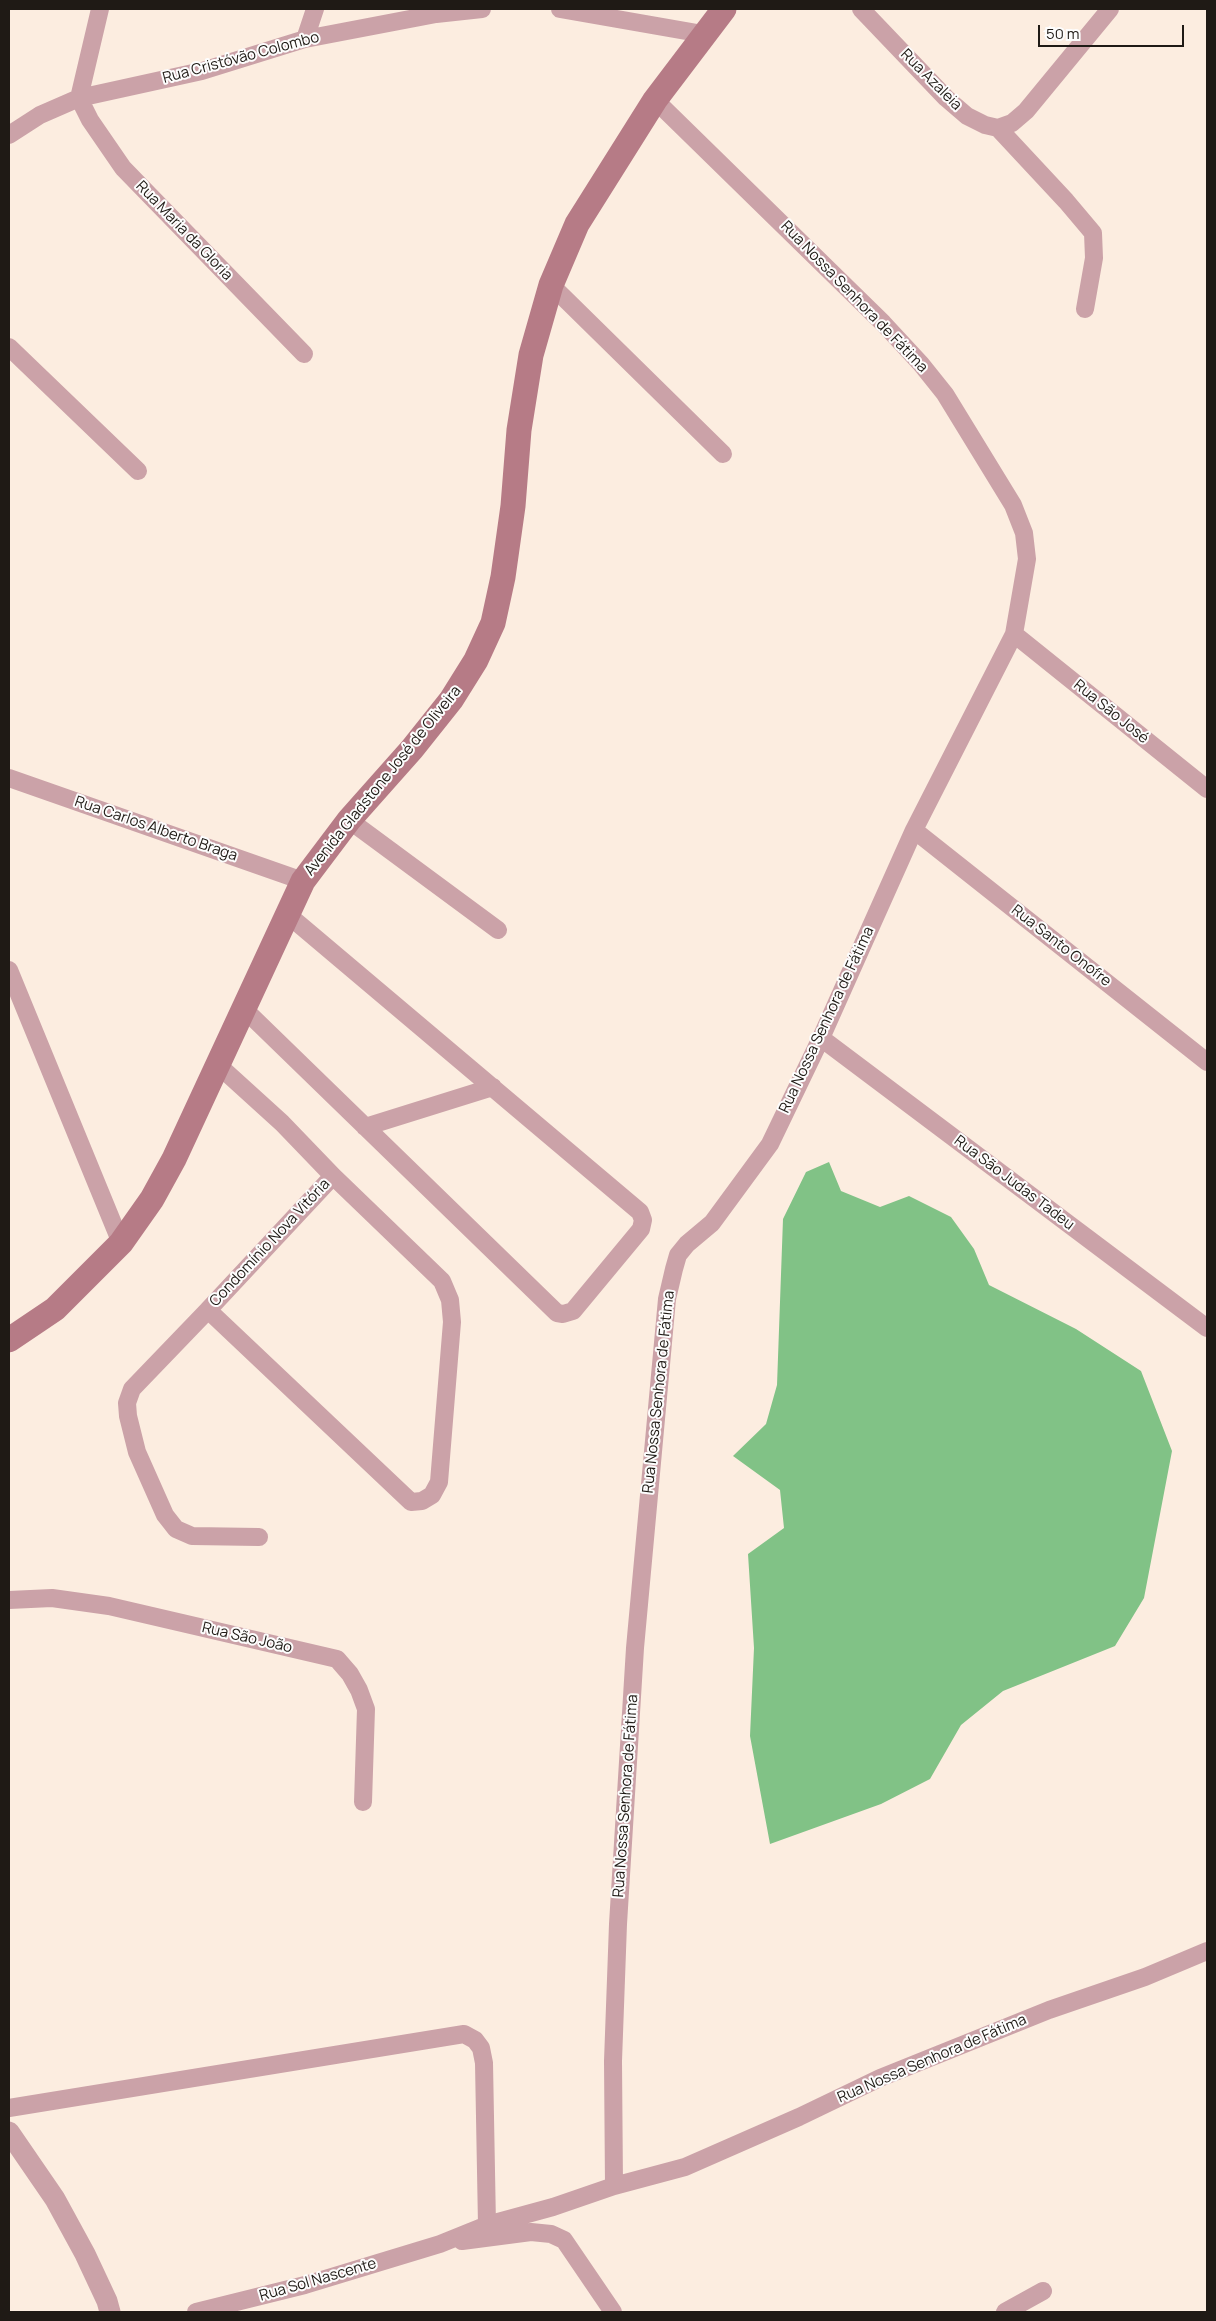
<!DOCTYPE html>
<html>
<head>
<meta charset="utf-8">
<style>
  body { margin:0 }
  #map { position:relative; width:1216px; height:2321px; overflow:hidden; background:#fcede0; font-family:Manrope,sans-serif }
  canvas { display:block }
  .frame { position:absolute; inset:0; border:10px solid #1f1a15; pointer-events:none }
  .scale { position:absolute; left:1038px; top:25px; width:146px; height:22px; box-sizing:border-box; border:2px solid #1f1a15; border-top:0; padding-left:6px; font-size:15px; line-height:18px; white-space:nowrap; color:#1f1a15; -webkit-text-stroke:4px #fdfdfd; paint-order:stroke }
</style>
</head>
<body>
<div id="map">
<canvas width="1216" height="2321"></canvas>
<div class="frame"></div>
<div class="scale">50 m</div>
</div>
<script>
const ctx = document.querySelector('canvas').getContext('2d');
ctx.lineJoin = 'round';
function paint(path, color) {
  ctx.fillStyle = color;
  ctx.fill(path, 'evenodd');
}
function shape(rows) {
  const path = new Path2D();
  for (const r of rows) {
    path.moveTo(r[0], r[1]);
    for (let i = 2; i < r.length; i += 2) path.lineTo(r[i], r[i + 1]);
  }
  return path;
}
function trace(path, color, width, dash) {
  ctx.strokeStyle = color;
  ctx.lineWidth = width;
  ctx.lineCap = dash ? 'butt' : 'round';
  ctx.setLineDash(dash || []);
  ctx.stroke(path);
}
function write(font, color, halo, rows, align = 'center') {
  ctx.font = font + ' Manrope,sans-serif';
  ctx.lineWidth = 4;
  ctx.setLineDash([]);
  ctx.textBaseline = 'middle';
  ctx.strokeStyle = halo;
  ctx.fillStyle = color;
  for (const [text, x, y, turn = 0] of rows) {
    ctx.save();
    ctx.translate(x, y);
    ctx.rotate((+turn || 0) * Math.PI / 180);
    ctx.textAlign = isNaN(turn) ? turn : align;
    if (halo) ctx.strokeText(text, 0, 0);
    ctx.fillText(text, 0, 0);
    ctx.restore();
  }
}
paint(shape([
  [829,1162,841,1191,880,1207,909,1196,951,1217,974,1249,989,1285,1076,1329,1141,1371,1172,1451,1144,1598,1115,1646,1003,1691,961,1725,930,1779,881,1804,770,1844,750,1736,754,1648,748,1554,784,1528,780,1490,733,1456,766,1424,777,1385,783,1219,806,1172]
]), '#81c286');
trace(shape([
  [100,9,79,98,90,120,123,168,304,354],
  [560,9,703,34],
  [861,9,946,98,967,116,985,125,998,128,1012,123,1026,111,1110,9],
  [305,39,315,9],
  [655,100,883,323,921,364,945,394,1013,505,1024,533,1027,559,1014,634,914,830,821,1038,770,1144,712,1223,687,1244,678,1255,674,1269,667,1299,635,1648,618,1924,613,2061,614,2186,685,2167,799,2117,880,2078,1049,2010,1145,1977,1207,1951],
  [998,128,1066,201,1093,233,1094,258,1085,309],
  [9,135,40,115,79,98,202,71,305,39,436,14,482,9],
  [551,285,723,454],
  [9,347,138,471],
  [1014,634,1207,789],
  [9,778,303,881],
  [349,820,498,930],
  [914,830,1207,1062],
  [9,970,121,1243],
  [243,1008,557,1313,563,1314,573,1311,641,1229,643,1220,640,1212,287,914],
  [821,1038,1207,1328],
  [217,1064,282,1123,333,1176,442,1281,450,1300,452,1322,439,1482,432,1495,422,1501,411,1502,208,1310,132,1389,127,1403,128,1416,137,1452,165,1515,176,1529,192,1536,259,1537],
  [365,1127,493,1087],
  [208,1310,333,1176],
  [9,1600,52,1598,109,1606,337,1659,350,1674,359,1690,366,1709,363,1802],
  [9,2108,464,2034,475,2040,481,2048,484,2063,487,2225],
  [462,2241,531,2232,551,2234,564,2240,613,2312],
  [196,2312,305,2285,440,2244,487,2225,553,2207,614,2186],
  [1005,2312,1043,2291]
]), '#cba2a8', 18);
trace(shape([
  [9,2132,55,2199,85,2254,107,2301,110,2312]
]), '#cba2a8', 21);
trace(shape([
  [9,1340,55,1309,121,1243,152,1199,174,1159,303,881,349,820,412,749,451,700,476,660,493,623,503,577,513,506,519,430,531,355,551,285,577,224,655,100,724,9]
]), '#b67b86', 25);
write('15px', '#1f1a15', '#fdfdfd', [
  ["Rua Cristóvão Colombo",241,58,-15],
  ["Rua Azaleia",931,80,45],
  ["Rua Maria da Gloria",184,231,46],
  ["Rua Nossa Senhora de Fátima",854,297,46],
  ["Rua São José",1111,712,39],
  ["Avenida Gladstone José de Oliveira",383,781,-51],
  ["Rua Carlos Alberto Braga",156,829,19],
  ["Rua Santo Onofre",1061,946,38],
  ["Rua Nossa Senhora de Fátima",827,1020,-65],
  ["Rua São Judas Tadeu",1014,1183,37],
  ["Condomínio Nova Vitória",270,1243,-47],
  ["Rua Nossa Senhora de Fátima",659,1392,-84],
  ["Rua São João",247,1638,13],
  ["Rua Nossa Senhora de Fátima",626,1796,-86],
  ["Rua Nossa Senhora de Fátima",932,2059,-23],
  ["Rua Sol Nascente",318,2280,-16]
]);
</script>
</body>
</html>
